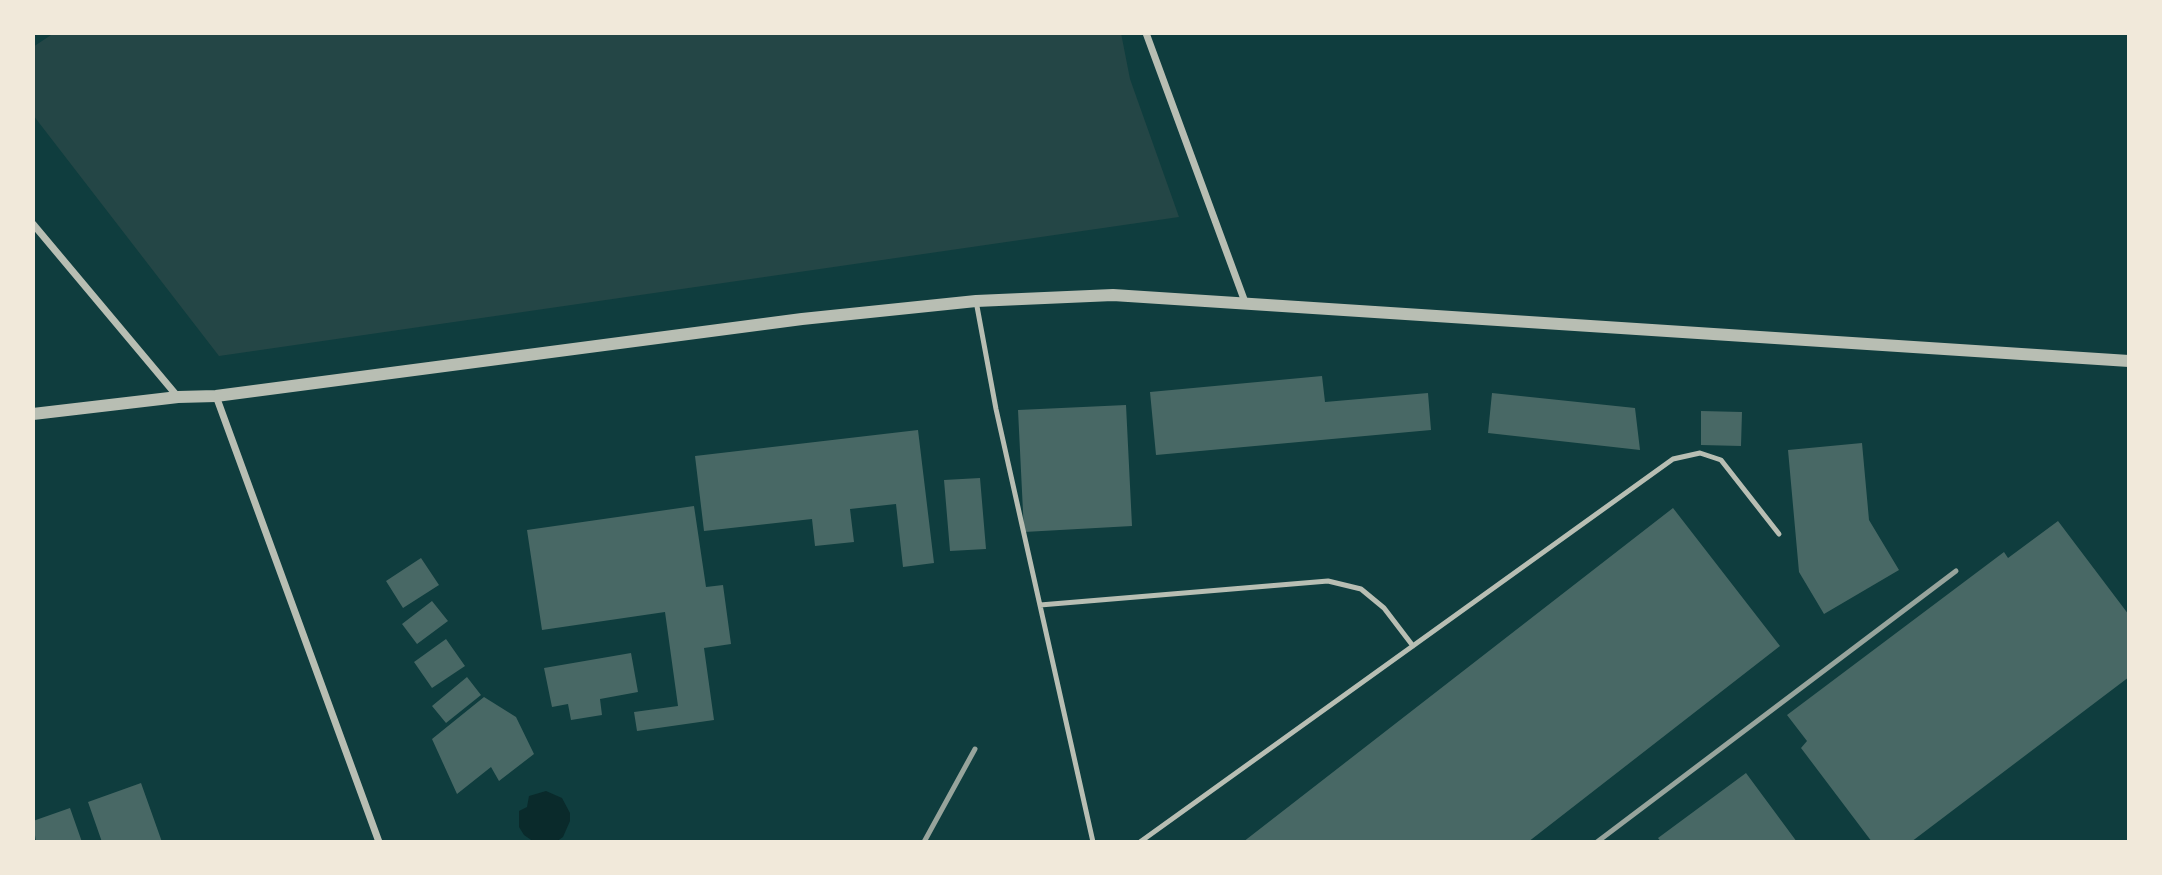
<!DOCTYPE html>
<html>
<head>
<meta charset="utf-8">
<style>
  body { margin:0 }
  #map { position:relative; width:2162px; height:875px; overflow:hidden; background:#0f3d3e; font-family:Rubik,sans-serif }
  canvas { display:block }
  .frame { position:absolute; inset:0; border:35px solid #f1e9da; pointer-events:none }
</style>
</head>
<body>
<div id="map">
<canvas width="2162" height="875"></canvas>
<div class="frame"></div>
</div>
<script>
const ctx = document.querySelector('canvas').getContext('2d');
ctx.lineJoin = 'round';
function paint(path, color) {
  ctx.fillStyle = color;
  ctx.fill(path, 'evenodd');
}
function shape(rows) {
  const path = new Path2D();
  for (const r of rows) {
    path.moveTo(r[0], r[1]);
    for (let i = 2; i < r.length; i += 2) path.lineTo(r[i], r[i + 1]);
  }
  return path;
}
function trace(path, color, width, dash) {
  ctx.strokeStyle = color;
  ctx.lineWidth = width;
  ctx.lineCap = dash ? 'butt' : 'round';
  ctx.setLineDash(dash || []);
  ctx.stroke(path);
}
paint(shape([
  [54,33,1121,33,1130,79,1179,217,219,356,33,115,33,47]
]), '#244646');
paint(shape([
  [546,791,562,798,570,813,570,821,563,837,556,842,534,842,524,835,519,827,519,811,527,807,529,796]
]), '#0a2a2b');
paint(shape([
  [1322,376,1325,402,1428,393,1431,430,1156,455,1150,392],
  [1492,393,1635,408,1640,450,1488,433],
  [1126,405,1132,526,1024,532,1018,410],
  [1701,411,1742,412,1741,446,1701,445],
  [918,430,934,563,903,567,896,504,850,509,854,542,815,546,812,519,704,531,695,456],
  [1862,443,1869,520,1899,570,1824,614,1799,572,1788,450],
  [980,478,986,549,950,551,944,480],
  [694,506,706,587,723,585,731,644,704,648,714,720,637,731,634,712,678,706,665,612,542,630,527,530],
  [1673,508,1780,646,1528,842,1243,842],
  [2058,521,2129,615,2129,677,1911,842,1872,842,1801,748,1807,741,1787,715,2004,552,2008,558],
  [421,558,439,585,403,608,386,581],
  [432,601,448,621,417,644,402,624],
  [446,639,465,666,432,688,414,662],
  [631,653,638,692,600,699,602,715,571,720,568,704,552,707,544,668],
  [467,677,481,695,446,723,432,706],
  [484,697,516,717,534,754,499,781,491,767,457,794,432,739],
  [1746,773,1797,842,1661,842,1658,838],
  [141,783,162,842,102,842,88,802],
  [70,808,82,842,36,842,33,821]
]), '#486865');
trace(shape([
  [976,301,996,409,1093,842],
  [1040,605,1328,581,1361,589,1384,608,1413,646],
  [1140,842,1673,459,1700,453,1721,460,1779,534]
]), '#b8beb3', 5);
trace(shape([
  [1146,33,1245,302],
  [33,224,178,397],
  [216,396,379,842]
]), '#b8beb3', 7);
trace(shape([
  [33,414,178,397,216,396,802,319,976,301,1113,295,2129,361]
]), '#b8beb3', 12);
trace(shape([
  [924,842,975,749],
  [1597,842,1956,571]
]), '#97a49c', 5);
</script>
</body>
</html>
